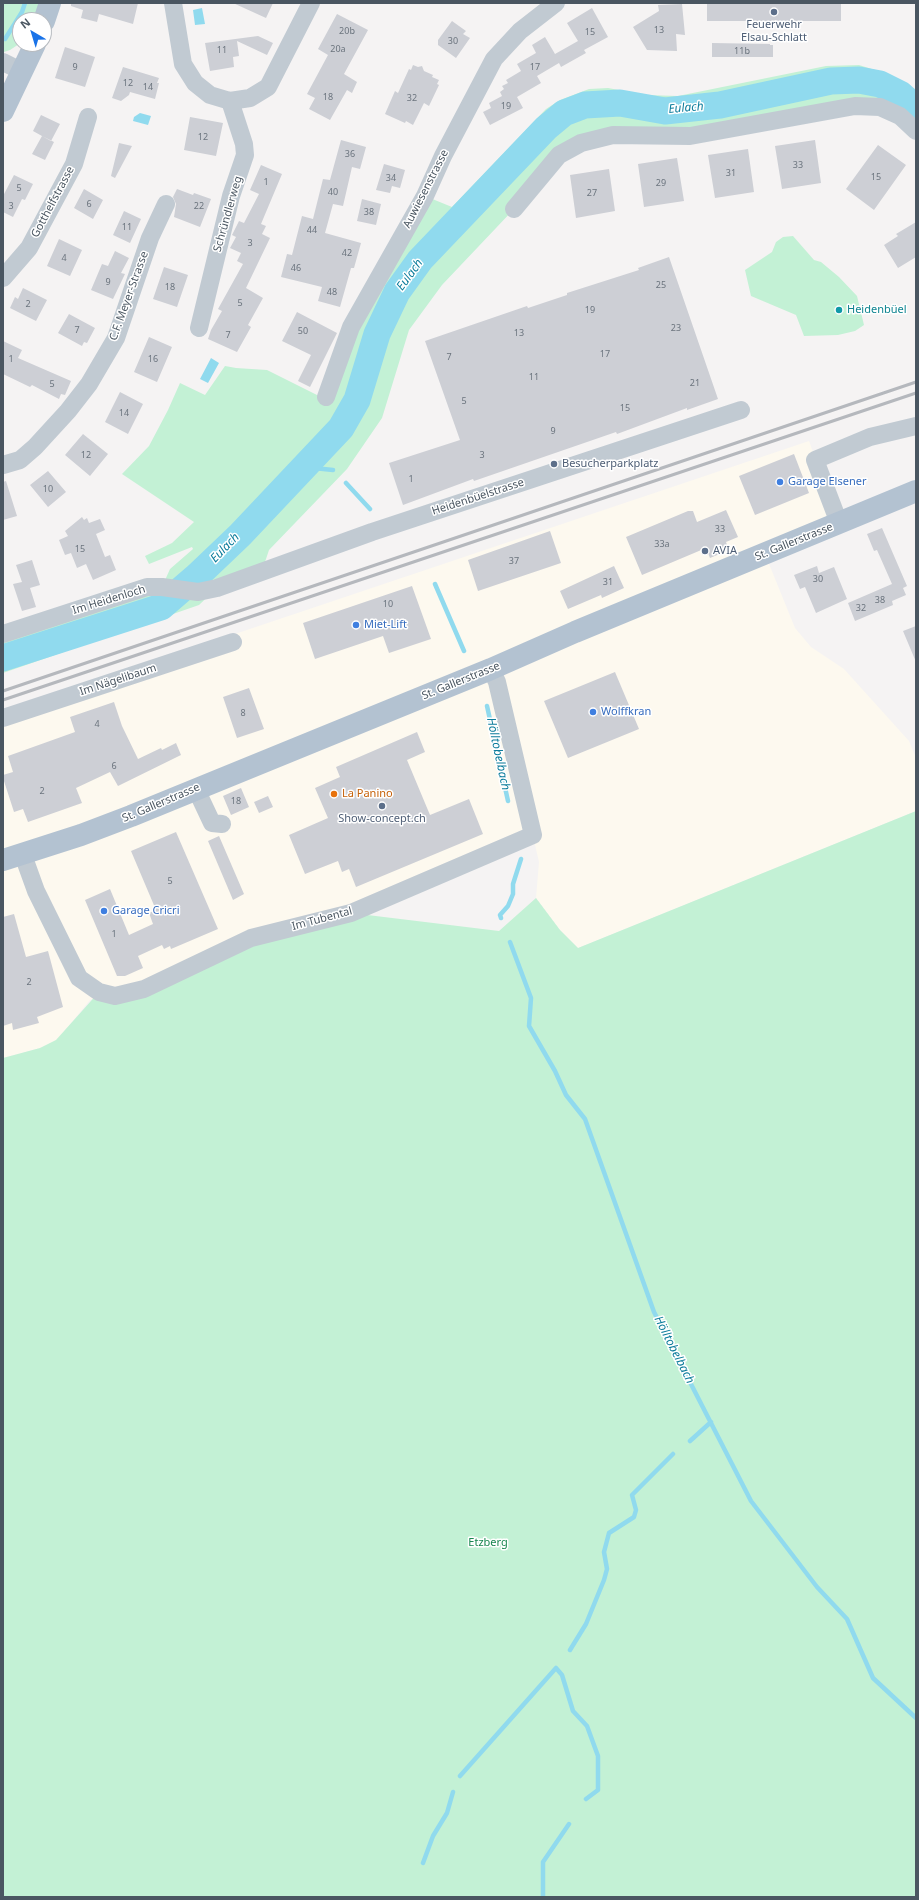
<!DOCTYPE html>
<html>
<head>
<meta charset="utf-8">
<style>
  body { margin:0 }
  #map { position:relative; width:919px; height:1900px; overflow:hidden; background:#f5f3f3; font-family:"Noto Sans",sans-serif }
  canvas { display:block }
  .frame { position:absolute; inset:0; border:4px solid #4a5661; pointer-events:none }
  .north { position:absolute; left:12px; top:12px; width:40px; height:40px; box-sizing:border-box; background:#fff; border:1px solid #b7bbc0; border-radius:50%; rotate:322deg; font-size:11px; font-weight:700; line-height:16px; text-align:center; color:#4a5661 }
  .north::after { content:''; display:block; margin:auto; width:14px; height:18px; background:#1a73e8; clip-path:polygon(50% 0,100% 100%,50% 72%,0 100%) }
</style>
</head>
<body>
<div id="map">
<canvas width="919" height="1900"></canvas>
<div class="frame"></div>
<div class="north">N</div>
</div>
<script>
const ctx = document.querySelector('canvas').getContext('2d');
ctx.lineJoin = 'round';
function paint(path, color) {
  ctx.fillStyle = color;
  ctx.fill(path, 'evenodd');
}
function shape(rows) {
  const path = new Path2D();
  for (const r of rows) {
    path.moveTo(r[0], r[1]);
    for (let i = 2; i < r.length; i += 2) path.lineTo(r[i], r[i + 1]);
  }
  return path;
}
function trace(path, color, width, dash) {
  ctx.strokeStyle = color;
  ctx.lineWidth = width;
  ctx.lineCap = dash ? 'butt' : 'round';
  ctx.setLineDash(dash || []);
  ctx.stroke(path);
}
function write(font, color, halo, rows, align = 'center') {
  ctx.font = font + ' "Noto Sans",sans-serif';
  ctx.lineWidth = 3;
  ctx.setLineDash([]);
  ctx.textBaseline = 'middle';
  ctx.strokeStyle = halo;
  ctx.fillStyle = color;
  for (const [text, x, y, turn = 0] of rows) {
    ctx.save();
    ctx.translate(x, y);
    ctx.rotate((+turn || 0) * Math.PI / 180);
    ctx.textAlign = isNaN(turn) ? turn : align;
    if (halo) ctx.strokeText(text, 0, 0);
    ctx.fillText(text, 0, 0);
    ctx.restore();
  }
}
paint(shape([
  [809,441,839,523,765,554,795,628,811,647,844,669,909,741,916,758,916,811,578,948,560,930,536,898,539,862,533,836,506,848,90,1000,57,1040,40,1048,3,1058,3,712]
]), '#fdf9ef');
paint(shape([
  [3,3,42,3,36,20,20,20,19,44,10,50,4,52],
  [859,65,891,75,916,90,916,131,880,107,581,143,514,209,442,285,409,330,382,418,347,469,269,550,262,571,217,588,199,605,3,673,3,634,162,587,170,569,193,549,192,547,149,564,145,556,172,543,194,522,122,474,149,446,168,410,180,383,205,395,225,366,236,368,267,370,325,399,425,196,452,207,546,109,560,100,589,89,608,88,646,95,678,96,826,66],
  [793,236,814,260,821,262,839,277,857,296,864,325,855,331,838,335,804,336,796,315,751,296,745,270,772,252,776,242,783,237],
  [916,811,916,1897,3,1897,3,1058,40,1048,56,1040,99,992,115,996,251,938,351,913,499,931,536,898,560,930,578,948]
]), '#c3f1d5');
paint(shape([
  [202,8,205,24,195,25,193,10],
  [140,113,151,116,148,125,133,121,134,117],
  [211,358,219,363,208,383,200,379]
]), '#90daee');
trace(shape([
  [5,39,22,12,25,3],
  [304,467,333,470],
  [346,483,370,509],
  [435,584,464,651],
  [487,706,508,801],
  [501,918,500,915,508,906,513,894,513,884,521,859],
  [510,942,531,998,529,1026,555,1071,566,1095,585,1119,654,1312,751,1501,817,1587,847,1619,873,1678,916,1718],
  [690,1441,711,1422],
  [570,1650,586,1624,604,1580,607,1569,604,1552,609,1533,634,1517,636,1510,632,1495,673,1454],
  [460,1776,556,1668,562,1675,573,1711,587,1726,598,1756,598,1790,586,1799],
  [423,1863,433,1836,447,1813,453,1792],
  [543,1897,543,1862,569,1824]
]), '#90daee', 4.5);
trace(shape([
  [3,658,161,607,197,576,240,535,341,428,357,400,377,334,397,292,420,260,546,128,564,113,585,105,620,103,665,111,720,105,831,81,859,80,880,84,900,94,916,108]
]), '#90daee', 27);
paint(shape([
  [71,3,138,3,133,24,99,14,97,22,81,18,83,10,71,6],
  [233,3,273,3,266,18],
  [707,3,841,3,841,21,707,21],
  [682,4,685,35,676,34,677,51,647,50,633,27,659,11,658,5],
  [592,8,608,37,584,50,586,53,561,67,559,63,537,76,541,83,517,97,523,108,490,125,483,112,491,108,489,103,502,96,500,92,504,89,502,86,508,83,506,80,521,71,517,64,536,53,532,45,545,37,555,54,578,41,567,23],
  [337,14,368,30,344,74,357,82,352,93,347,90,330,120,309,109,315,98,307,94,328,55,318,49],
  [452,21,466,31,463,34,470,38,456,58,438,45,438,40],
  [258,36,273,43,267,55,237,41,239,56,233,57,234,67,210,71,205,43],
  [712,43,770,44,770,45,773,45,773,57,712,57],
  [65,47,95,57,85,87,55,78],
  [413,65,418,67,422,66,424,71,433,75,432,77,439,80,437,84,439,85,429,106,424,103,413,125,406,121,405,123,385,114,395,91,398,93,409,69,411,70],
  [123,67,159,78,157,83,159,83,155,99,130,92,129,95,121,101,112,98],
  [41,115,60,124,51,141,33,131],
  [190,117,223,123,216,156,184,150],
  [42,136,54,142,45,160,32,154],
  [341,140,366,147,360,169,352,167,343,206,333,204,325,233,361,243,354,268,351,268,340,307,318,301,322,287,281,277,287,254,292,255,302,216,313,219,323,179,330,180],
  [815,140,821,183,782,189,775,146],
  [119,143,132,146,115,178,111,176],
  [878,145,906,165,874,210,846,189],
  [748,149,754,192,715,198,708,155],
  [677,158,684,201,644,207,638,164],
  [384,164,405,170,400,188,392,186,390,193,376,190],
  [261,165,282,174,261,224,266,226,262,234,270,238,246,288,263,298,248,325,251,327,237,352,208,339,211,330,222,311,218,309,243,264,237,261,241,253,230,248,236,237,232,235,239,221,244,223,259,194,250,190],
  [609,169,615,211,576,218,570,175],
  [14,175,33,184,25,200,22,199,13,217,3,212,3,196],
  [84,189,103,200,93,219,74,208],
  [177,189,193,195,194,193,211,199,200,227,174,217,176,204,173,197],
  [362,199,381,204,376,225,357,221],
  [124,211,141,219,130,243,113,235],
  [916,222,916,257,898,268,884,245,898,236,896,234],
  [59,239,82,250,70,276,47,266],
  [115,251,129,258,121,273,125,274,113,299,91,290,102,264,108,266],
  [669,257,718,399,687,410,687,408,617,434,616,432,474,481,473,479,403,505,389,463,460,440,425,341,527,306,528,308,567,295,567,293,639,270,638,268],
  [164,267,188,275,177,307,153,299],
  [23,288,47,300,36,321,10,308,15,297,18,299],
  [297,312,337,333,310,387,298,381,311,355,282,341],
  [69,314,95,328,87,343,84,342,82,346,58,333],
  [149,337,172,347,157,382,134,372],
  [3,341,22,350,18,358,71,381,65,395,61,394,59,399,32,385,30,387,3,374],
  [120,392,143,404,128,434,105,422],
  [83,434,108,454,90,476,65,455],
  [794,454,809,493,755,515,739,476],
  [48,471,66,492,48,507,30,485],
  [6,481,17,516,3,520,3,482],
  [726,510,738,537,726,542,729,550,710,558,706,548,642,575,626,537,688,511,693,511,697,522],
  [82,517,84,520,87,518,89,523,100,519,105,530,96,534,105,557,110,555,116,570,93,580,86,564,77,568,71,553,65,555,59,540,68,536,65,531],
  [882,528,907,586,903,588,906,595,892,601,893,605,855,621,848,603,892,584,877,550,874,551,867,534],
  [550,531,561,563,478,591,468,560],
  [32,560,40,585,30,588,36,607,22,611,13,584,22,582,16,565],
  [614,566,624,588,602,598,601,595,568,609,560,591],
  [817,566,819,573,834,567,847,599,816,613,805,587,800,589,794,575],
  [412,586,431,639,389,653,383,636,315,659,303,623],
  [916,626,916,662,903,631],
  [615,672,639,729,568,758,544,701],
  [249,688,264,729,237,738,223,697],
  [114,702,122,726,138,759,161,748,162,750,176,743,181,755,118,786,110,772,76,788,82,803,28,822,23,809,14,812,3,778,3,775,13,772,8,756,75,732,70,717],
  [417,732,425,752,407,760,430,815,469,799,483,834,356,887,349,869,342,872,338,861,305,874,289,835,328,818,315,788,340,777,336,767],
  [241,788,249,807,231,815,223,796],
  [268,796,273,807,259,813,254,802],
  [176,832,218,929,171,949,170,946,164,949,162,945,138,956,143,968,125,976,117,976,85,900,110,889,129,935,153,924,149,913,156,910,131,851],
  [219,836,244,894,233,900,208,841],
  [14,914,26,957,48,951,63,1007,37,1017,39,1023,13,1030,12,1023,3,1026,3,917]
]), '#cdcfd5');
trace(shape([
  [173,3,183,64,195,83,210,95,230,101,250,98,268,87,311,3],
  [3,62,23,72],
  [514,209,559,155,581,143,613,135,690,136,855,106,880,107,900,116,916,131],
  [3,278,29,248,74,164,88,117],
  [199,328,231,196,245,155,244,144,230,101],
  [326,397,351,327,425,196,443,156,494,59,520,31,556,3],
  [3,465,20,460,35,447,68,411,89,384,116,338,150,238,166,204],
  [839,523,815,460,870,437,916,426],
  [3,634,147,587,162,587,198,592,217,588,372,532,741,410],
  [3,718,233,642],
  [196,789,212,823,222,824],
  [23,855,36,891,79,978,99,992,115,996,144,989,251,938,351,913,533,835,497,682,491,669]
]), '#c1cad2', 18);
trace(shape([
  [44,21,50,3],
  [3,111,35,44],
  [3,860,81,835,131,816,491,669,575,632,916,491]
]), '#b3c2d1', 22);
trace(shape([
  [3,691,916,382],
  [3,700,916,393]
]), '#b5b8bd', 3);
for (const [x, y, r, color] of [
  [774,12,4,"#5c6f8a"],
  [839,310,4,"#0f9aa8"],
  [554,464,4,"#5c6f8a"],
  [780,482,4,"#3f7fe0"],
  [705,551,4,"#5c6f8a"],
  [356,625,4,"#3f7fe0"],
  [593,712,4,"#3f7fe0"],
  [334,794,4,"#e8710a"],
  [382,806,4,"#5c6f8a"],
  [104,911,4,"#3f7fe0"]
]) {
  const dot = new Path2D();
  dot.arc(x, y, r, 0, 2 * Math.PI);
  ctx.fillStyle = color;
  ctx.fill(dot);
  trace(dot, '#fff', 1.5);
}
write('9px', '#6b747e', null, [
  ["13",659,30],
  ["20b",347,31],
  ["15",590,32],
  ["30",453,41],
  ["20a",338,49],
  ["11",222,50],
  ["11b",742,51],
  ["9",75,67],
  ["17",535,67],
  ["12",128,83],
  ["14",148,87],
  ["18",328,97],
  ["32",412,98],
  ["19",506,106],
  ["12",203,137],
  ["36",350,154],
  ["33",798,165],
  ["31",731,173],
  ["15",876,177],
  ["34",391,178],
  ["1",266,182],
  ["29",661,183],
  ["5",19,188],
  ["40",333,192],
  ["27",592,193],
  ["6",89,204],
  ["3",11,206],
  ["22",199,206],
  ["38",369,212],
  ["11",127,227],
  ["44",312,230],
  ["3",250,243],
  ["42",347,253],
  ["4",64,258],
  ["46",296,268],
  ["9",108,282],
  ["25",661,285],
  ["18",170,287],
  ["48",332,292],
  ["5",240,303],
  ["2",28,304],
  ["19",590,310],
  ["23",676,328],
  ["7",77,330],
  ["50",303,331],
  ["13",519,333],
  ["7",228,335],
  ["17",605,354],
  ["7",449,357],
  ["1",11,359],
  ["16",153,359],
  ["11",534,377],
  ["21",695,383],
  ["5",52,384],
  ["5",464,401],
  ["15",625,408],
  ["14",124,413],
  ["9",553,431],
  ["12",86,455],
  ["3",482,455],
  ["1",411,479],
  ["10",48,489],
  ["33",720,529],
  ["33a",662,544],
  ["15",80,549],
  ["37",514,561],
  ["30",818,579],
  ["31",608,582],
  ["38",880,600],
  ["10",388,604],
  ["32",861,608],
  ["8",243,713],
  ["4",97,724],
  ["6",114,766],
  ["2",42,791],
  ["18",236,801],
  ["5",170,881],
  ["1",114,934],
  ["2",29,982]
]);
write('11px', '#4e5e75', '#fff', [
  ["Feuerwehr",774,25],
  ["Elsau-Schlatt",774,38],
  ["Besucherparkplatz",562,464,"left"],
  ["AVIA",713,551,"left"],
  ["Show-concept.ch",382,819]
]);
write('11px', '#4a5661', '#fff', [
  ["Auwiesenstrasse",426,189,-63],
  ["Gotthelfstrasse",53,202,-62],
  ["Schründlerweg",228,214,-74],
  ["C.F. Meyer-Strasse",129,296,-70],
  ["Heidenbüelstrasse",478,497,-18],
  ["St. Gallerstrasse",794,542,-22],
  ["Im Heidenloch",109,600,-17],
  ["Im Nägelibaum",118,680,-18],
  ["St. Gallerstrasse",461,681,-22],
  ["St. Gallerstrasse",161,803,-23],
  ["Im Tubental",322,919,-15]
]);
write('11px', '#0d838f', '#fff', [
  ["Heidenbüel",847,310]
], 'left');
write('11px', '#366cbe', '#fff', [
  ["Garage Elsener",788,482],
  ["Miet-Lift",364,625],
  ["Wolffkran",601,712],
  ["Garage Cricri",112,911]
], 'left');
write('11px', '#c56008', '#fff', [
  ["La Panino",342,794]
], 'left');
write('11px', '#17864f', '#fff', [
  ["Etzberg",488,1543]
]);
write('italic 12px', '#0c7c9b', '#fff', [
  ["Eulach",686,108,-5],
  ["Eulach",410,275,-54],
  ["Eulach",225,548,-46],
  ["Hölltobelbach",498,754,78],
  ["Hölltobelbach",674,1350,63]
]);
</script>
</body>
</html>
